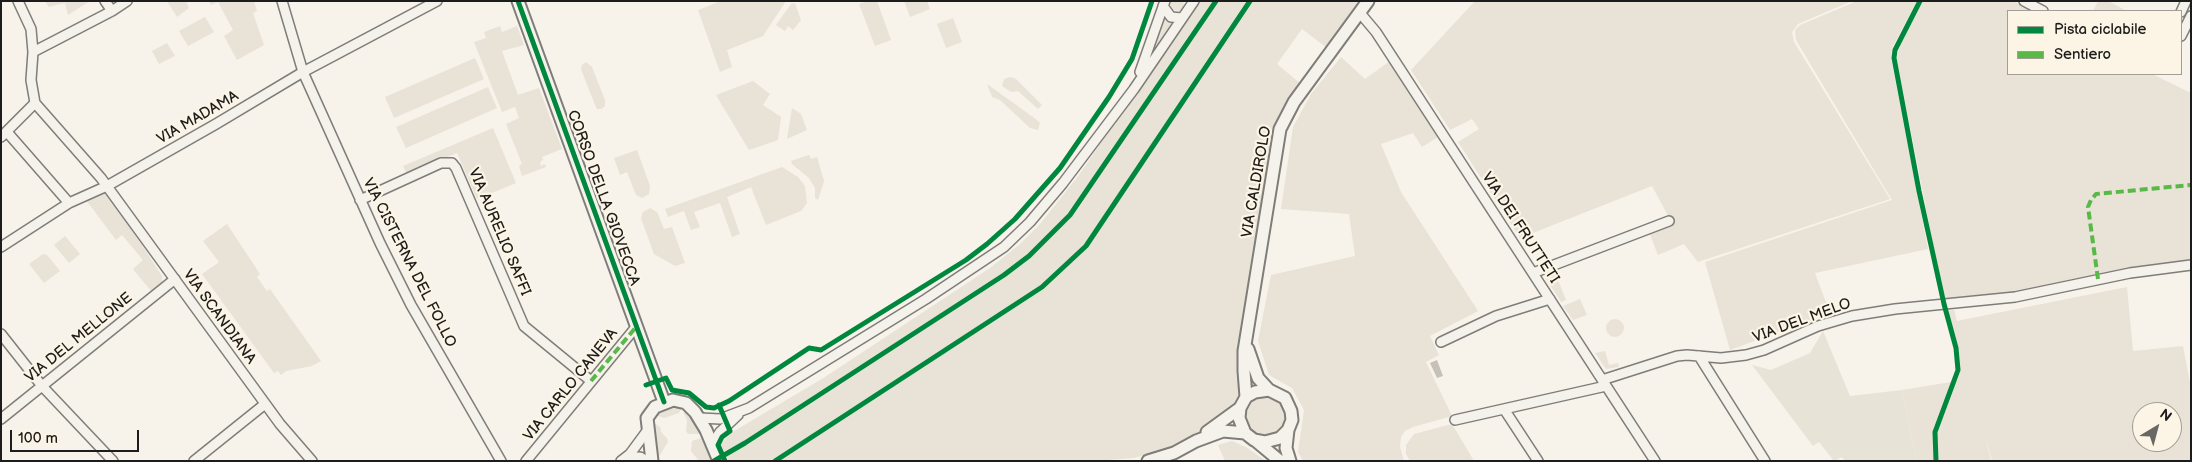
<!DOCTYPE html>
<html>
<head>
<meta charset="utf-8">
<style>
  body { margin:0 }
  #map { position:relative; width:2192px; height:462px; overflow:hidden; background:#f7f3ea; font-family:"Balsamiq Sans",sans-serif }
  canvas { display:block }
  .frame { position:absolute; inset:0; border:2px solid #1c1c1c; pointer-events:none }
  .legend { position:absolute; left:2007px; top:10px; width:175px; height:65px; box-sizing:border-box; background:#fcf5e5; border:1px solid #a29e95; margin:0; padding:6px 9px; list-style:none; font-size:15px; color:#1c1c1c }
  .legend li { display:flex; align-items:center; gap:10px; height:25px }
  .legend b { width:25px; border:1px solid #a29e95 }
  .north { position:absolute; left:2132px; top:402px; width:50px; height:50px; box-sizing:border-box; background:#fcf5e5; border:1px solid #a29e95; border-radius:50%; rotate:37deg; font-size:14px; font-weight:700; line-height:20px; text-align:center; color:#1c1c1c }
  .north::after { content:''; display:block; margin:auto; width:18px; height:22px; background:#696764; clip-path:polygon(50% 0,100% 100%,50% 72%,0 100%) }
  .scale { position:absolute; left:10px; top:430px; width:129px; height:22px; box-sizing:border-box; border:2px solid #1c1c1c; border-top:0; padding-left:6px; font-size:15px; line-height:18px; white-space:nowrap; color:#1c1c1c; -webkit-text-stroke:4px #fcf5e5; paint-order:stroke }
</style>
</head>
<body>
<div id="map">
<canvas width="2192" height="462"></canvas>
<div class="frame"></div>
<ul class="legend">
<li><b style="height:6px;background:#00873e"></b>Pista ciclabile</li>
<li><b style="height:6px;background:#58b947"></b>Sentiero</li>
</ul>
<div class="north">N</div>
<div class="scale">100 m</div>
</div>
<script>
const ctx = document.querySelector('canvas').getContext('2d');
ctx.lineJoin = 'round';
function paint(path, color) {
  ctx.fillStyle = color;
  ctx.fill(path, 'evenodd');
}
function shape(rows) {
  const path = new Path2D();
  for (const r of rows) {
    if (r.length === 3) {
      path.moveTo(r[0] + r[2], r[1]);
      path.arc(r[0], r[1], r[2], 0, 2 * Math.PI);
      continue;
    }
    path.moveTo(r[0], r[1]);
    for (let i = 2; i < r.length; i += 2) path.lineTo(r[i], r[i + 1]);
  }
  return path;
}
function trace(path, color, width, dash) {
  ctx.strokeStyle = color;
  ctx.lineWidth = width;
  ctx.lineCap = dash ? 'butt' : 'round';
  ctx.setLineDash(dash || []);
  ctx.stroke(path);
}
function write(font, color, halo, rows, align = 'center') {
  ctx.font = font + ' "Balsamiq Sans",sans-serif';
  ctx.lineWidth = 4.5;
  ctx.setLineDash([]);
  ctx.textBaseline = 'middle';
  ctx.strokeStyle = halo;
  ctx.fillStyle = color;
  for (const [text, x, y, turn = 0] of rows) {
    ctx.save();
    ctx.translate(x, y);
    ctx.rotate((+turn || 0) * Math.PI / 180);
    ctx.textAlign = isNaN(turn) ? turn : align;
    if (halo) ctx.strokeText(text, 0, 0);
    ctx.fillText(text, 0, 0);
    ctx.restore();
  }
}
paint(shape([
  [1823,331,1850,396,1902,390,1917,461,1845,461,1842,457,1834,461,1819,442,1813,446,1752,365,1771,370,1810,353]
]), '#e8e3d7');
paint(shape([
  [45,1,90,1,68,15,65,3,49,7],
  [167,1,186,1,189,8,177,17],
  [209,1,254,1,257,11,253,13,264,45,237,60,224,36,233,30,218,2,211,5],
  [721,1,786,1,763,36,727,50,732,67,720,72,698,10],
  [867,1,877,1,891,40,875,46,859,4],
  [904,1,927,1,930,9,910,17],
  [1171,1,1183,1,1184,6,1180,11,1174,10,1171,7],
  [1198,1,1361,1,1327,48,1302,29,1277,64,1301,84,1281,114,1272,138,1239,360,1242,392,1233,408,1199,435,1178,447,1133,458,1095,461,729,461,720,445,731,433,825,377,990,268,1020,244,1040,224,1079,175],
  [1475,1,1852,1,1798,24,1792,32,1794,42,1890,199,1698,262,1684,244,1658,255,1649,232,1672,223,1652,186,1520,238,1458,142,1479,129,1472,119,1450,130,1411,70],
  [1857,1,1917,1,1892,48,1891,59,1928,249,1815,273,1830,313,1730,350,1705,262,1892,200,1796,40,1795,30,1800,25],
  [1923,1,2013,1,2033,11,2008,11,2008,74,2152,74,2191,93,2191,261,2071,279,2011,294,1944,301,1897,60,1900,43],
  [2098,1,2108,1,2127,11,2093,11],
  [795,3,801,20,793,30,788,26,785,31,776,25,791,4],
  [205,17,214,32,188,46,179,31],
  [953,18,962,42,946,48,937,24],
  [1164,18,1174,23,1148,61],
  [500,26,502,32,517,26,524,45,502,51,518,95,539,88,562,149,542,157,543,160,540,162,541,166,545,164,546,167,522,176,519,166,522,164,506,124,519,118,515,107,502,112,474,42,486,38,484,32],
  [167,43,175,56,159,64,152,51],
  [1341,57,1365,79,1390,61,1438,137,1422,147,1413,133,1381,144,1401,192,1478,311,1430,336,1439,355,1426,362,1452,416,1413,427,1405,431,1401,437,1400,447,1404,461,1303,461,1298,452,1304,410,1292,388,1269,375,1258,341,1271,275,1355,256,1349,214,1281,209,1293,127,1311,94],
  [475,58,484,79,394,118,385,97],
  [586,62,592,67,605,100,605,106,601,109,597,109,595,105,581,69,582,65],
  [1010,77,1016,79,1042,105,1038,109,1018,91,1011,92,1002,86,1004,79],
  [753,81,770,94,763,105,781,117,778,140,749,150,716,95],
  [987,84,1037,120,1040,123,1038,130,1030,128,1000,100,992,97],
  [488,87,497,108,406,148,396,127],
  [792,108,801,114,807,130,787,139],
  [493,128,516,183,477,199,457,153,407,174,403,166],
  [637,150,650,186,649,194,642,198,636,195,627,172,620,175,614,158],
  [809,155,811,159,817,157,824,181,818,200,815,198,815,188,809,178,792,164,791,161],
  [782,167,798,177,805,186,807,203,801,211,766,225,751,187,727,197,740,234,732,237,720,203,694,212,700,227,691,230,684,211,668,217,665,209],
  [106,190,162,276,162,282,151,291,133,269,143,260,122,235,116,240,86,200],
  [650,208,657,212,664,229,672,227,685,263,675,266,654,254,641,218,643,212],
  [227,224,260,274,257,277,267,291,270,289,321,361,312,366,286,371,281,375,278,371,274,373,202,274,219,262,203,241],
  [65,236,80,254,69,263,54,245],
  [43,254,47,255,60,271,44,283,29,264],
  [1554,270,1566,300,1561,302,1543,274],
  [2127,287,2133,351,2183,346,2191,388,2191,461,1992,461,1985,435,1991,461,1917,461,1902,390,1957,381,1960,372,1959,352,1948,311,1954,310,1957,321],
  [2142,412,2172,412,2172,442,2142,442],
  [1580,299,1587,315,1573,320,1563,306],
  [1615,328,9],
  [1605,351,1609,365,1618,363,1619,367,1606,369,1595,353],
  [1265,416,21],
  [668,407,681,408,679,413,664,418,656,415],
  [685,409,689,413,700,434,688,434,686,431,687,420,684,414],
  [653,422,660,427,661,432,667,438,668,442,658,458],
  [1452,424,1474,461,1410,461,1406,454,1406,445,1414,434],
  [701,438,710,457,712,461,699,461,691,451,692,441],
  [1232,441,1246,447,1266,461,1225,461,1218,445]
]), '#e8e2d7');
paint(shape([
  [1437,360,1443,376,1437,378,1430,363]
]), '#c5c1b7');
const street = shape([
  [18,1,31,29,33,52,31,80,35,103,101,178,280,424,312,461],
  [105,1,112,11],
  [282,1,303,72,380,243,411,305,501,461],
  [2024,1,2043,11],
  [1163,6,1171,17,1182,18],
  [2181,12,2186,1],
  [1360,13,1376,32,1655,461],
  [2181,36,2191,16],
  [33,52,112,11,127,1],
  [1140,72,1165,1],
  [7,132,69,203],
  [1,137,35,103],
  [360,200,441,163,452,163,456,168,524,326,591,381],
  [1,247,69,203,107,186,216,124,303,72,437,1],
  [1533,273,1669,221],
  [1,334,42,386,113,461],
  [1441,342,1496,316,1550,299],
  [1699,356,1765,461],
  [1602,380,1677,356,1687,355,1721,358,1746,355,1764,350,1818,326,1852,316,1895,309,2015,297,2130,273,2191,265],
  [1504,409,1538,461],
  [700,418,720,419,749,408,926,299,1004,247,1030,222,1063,183,1134,89,1194,1],
  [1,419,175,279],
  [1455,420,1606,386],
  [712,444,720,432,738,415],
  [627,458,640,457,647,461],
  [194,461,265,404],
  [526,461,636,327],
  [621,461,630,454,647,431]
]);
const secondary = shape([
  [518,1,664,402],
  [1248,349,1258,378,1269,390,1285,398,1291,411,1292,420,1288,430,1280,438,1265,442,1254,440,1245,433,1239,418,1240,408,1246,397,1255,392,1269,390],
  [1246,397,1244,371,1244,351,1280,129,1294,102,1368,1],
  [1288,430,1286,448,1290,461],
  [1207,432,1240,408],
  [1256,441,1280,461],
  [652,461,647,418,655,407,673,400,686,403,695,412,706,430,719,461],
  [1148,461,1174,453,1196,441,1223,431,1245,433]
]);
trace(street, '#7f7d79', 12);
trace(secondary, '#7f7d79', 15);
trace(street, '#f5f2ec', 9);
trace(secondary, '#f5f2ec', 11);
trace(shape([
  [2098,279,2088,207,2091,200,2096,194,2191,185],
  [591,381,636,327]
]), '#58b947', 4, [8, 4]);
trace(shape([
  [518,1,664,402],
  [1920,1,1895,50,1894,58,1919,191,1944,304,1956,348,1958,370,1935,432,1936,461],
  [646,385,666,378,672,390,689,393,706,407,714,408,729,401,809,348,821,350,966,260,987,244,1015,219,1060,168,1109,97,1132,59,1152,1],
  [719,405,730,431,722,437,718,445,725,461],
  [714,461,745,443,1004,275,1029,256,1070,215,1216,1],
  [775,461,1042,287,1086,246,1250,1]
]), '#00873e', 5);
write('15px', '#1c1c1c', '#fcf5e5', [
  ["VIA MADAMA",198,118,-30],
  ["VIA CALDIROLO",1257,182,-80],
  ["CORSO DELLA GIOVECCA",603,198,70],
  ["VIA DEI FRUTTETI",1520,228,57],
  ["VIA AURELIO SAFFI",499,232,67],
  ["VIA CISTERNA DEL FOLLO",409,263,63],
  ["VIA SCANDIANA",219,317,54],
  ["VIA DEL MELO",1802,321,-20],
  ["VIA DEL MELLONE",79,338,-39],
  ["VIA CARLO CANEVA",571,385,-51]
]);
</script>
</body>
</html>
